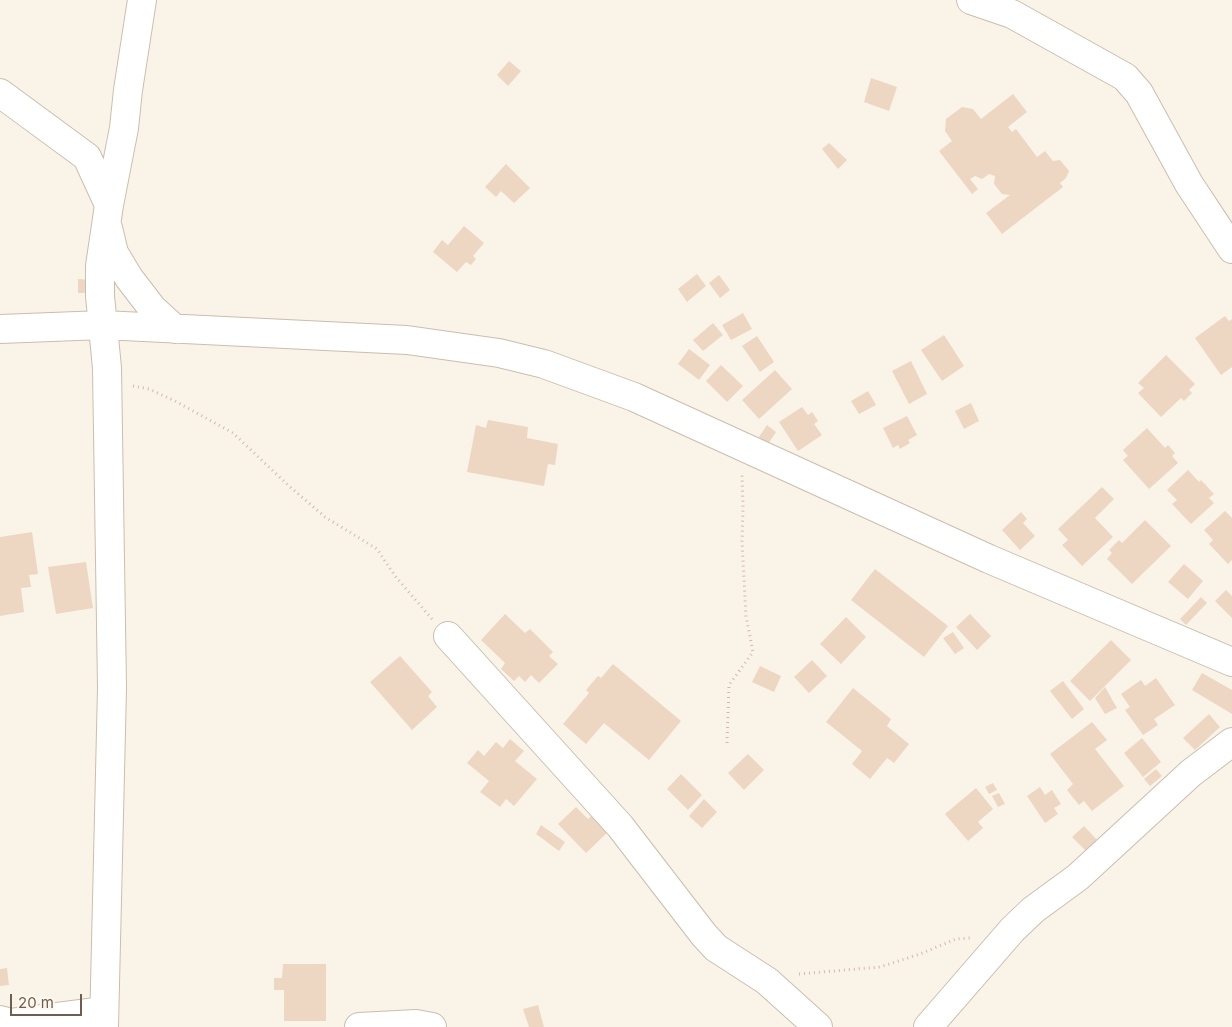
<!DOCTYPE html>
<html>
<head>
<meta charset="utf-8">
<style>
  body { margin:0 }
  #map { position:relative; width:1232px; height:1027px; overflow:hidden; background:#faf4e8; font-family:Inter,sans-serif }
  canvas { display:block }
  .scale { position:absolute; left:10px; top:994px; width:72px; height:22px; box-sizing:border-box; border:2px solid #715d4f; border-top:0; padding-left:6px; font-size:15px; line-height:18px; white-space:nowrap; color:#715d4f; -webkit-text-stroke:4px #fdf8ee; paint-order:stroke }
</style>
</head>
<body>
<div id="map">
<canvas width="1232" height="1027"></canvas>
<div class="scale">20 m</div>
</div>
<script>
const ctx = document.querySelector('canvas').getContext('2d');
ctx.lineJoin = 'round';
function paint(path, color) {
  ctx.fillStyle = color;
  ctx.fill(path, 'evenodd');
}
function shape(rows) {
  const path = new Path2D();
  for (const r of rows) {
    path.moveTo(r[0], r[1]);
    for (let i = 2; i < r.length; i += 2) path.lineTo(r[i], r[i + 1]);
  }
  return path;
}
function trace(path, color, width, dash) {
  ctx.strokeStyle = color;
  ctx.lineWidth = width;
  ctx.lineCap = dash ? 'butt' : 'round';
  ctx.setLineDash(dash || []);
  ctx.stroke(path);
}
paint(shape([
  [509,61,521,71,508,86,497,75],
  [871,78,897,87,889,111,864,102],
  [1013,94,1027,112,1008,127,1012,132,1016,129,1037,157,1045,151,1053,161,1060,160,1069,171,1066,178,1060,183,1063,187,1002,234,986,213,1010,195,1002,194,994,184,995,176,989,174,982,179,975,176,970,179,978,189,972,194,939,151,952,141,945,131,946,119,962,107,973,109,981,119],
  [829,143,847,160,838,169,822,149],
  [506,164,530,188,514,203,501,191,496,197,485,187],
  [464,226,484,243,473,256,476,259,471,265,466,262,457,272,433,252,442,240,448,245],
  [697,274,706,286,687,302,678,289],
  [719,275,730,290,720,298,709,283],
  [78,279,91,280,91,293,78,293],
  [743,313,752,329,731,340,722,325],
  [1225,316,1229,321,1232,319,1232,367,1221,375,1195,338],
  [713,323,723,335,703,351,693,340],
  [944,335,964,366,942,381,921,350],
  [757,336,774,362,760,372,742,346],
  [689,349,710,365,699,380,678,364],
  [1166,355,1195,384,1189,390,1192,393,1184,401,1181,398,1161,417,1138,393,1144,388,1138,383],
  [911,361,927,394,909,404,892,371],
  [721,365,743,386,727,402,706,381],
  [775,370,792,389,759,419,742,400],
  [868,391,876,405,859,414,851,401],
  [971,403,979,421,964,429,955,411],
  [802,407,808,415,812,412,818,421,814,424,822,435,798,451,779,422],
  [907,416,917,435,908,440,910,443,900,449,898,445,893,448,883,428],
  [488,420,528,427,527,438,558,444,555,465,548,464,544,486,467,472,476,425,486,428],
  [767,425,776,432,768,444,759,437],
  [1147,428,1165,448,1168,445,1175,453,1172,456,1178,463,1149,489,1123,460,1128,456,1123,450],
  [1188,470,1199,482,1201,480,1214,494,1209,498,1214,503,1191,524,1172,504,1177,500,1167,490],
  [1102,487,1114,499,1095,518,1113,537,1082,566,1062,545,1068,540,1058,529],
  [1225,511,1232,518,1232,560,1228,564,1209,544,1213,540,1204,530],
  [1021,512,1027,519,1023,523,1035,536,1020,550,1002,530],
  [1145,520,1171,546,1132,584,1107,559,1112,553,1109,550,1119,540,1122,543],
  [32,532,38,574,29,575,31,587,21,588,24,612,0,616,0,537],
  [86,562,93,608,56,614,48,567],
  [1184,564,1203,581,1188,599,1168,582],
  [875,569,948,626,924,657,851,600],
  [1226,590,1232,596,1232,618,1215,601],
  [1201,597,1207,603,1186,625,1180,619],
  [505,614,525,633,530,629,553,652,549,656,558,664,539,683,531,675,525,682,519,676,514,681,501,669,505,663,481,640],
  [970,614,991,636,977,650,956,627],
  [846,617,866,637,841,664,820,644],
  [953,632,964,648,955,654,943,638],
  [1111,640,1131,660,1090,701,1070,681],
  [400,656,432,692,428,696,437,707,412,730,370,682],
  [812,660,827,676,809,693,794,677],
  [613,664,681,721,649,760,604,723,586,744,563,724,589,693,586,690,598,676,601,678],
  [760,666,781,676,774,692,752,682],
  [1202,673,1232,690,1232,714,1192,690],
  [1156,678,1175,705,1154,719,1158,725,1143,735,1125,710,1130,707,1121,694,1141,680,1145,686],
  [1063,681,1084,709,1072,719,1050,691],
  [1105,687,1117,708,1105,714,1095,698],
  [853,688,891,719,887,726,909,744,894,763,887,758,870,779,852,764,862,751,826,722],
  [1209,714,1220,727,1195,750,1183,738],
  [1092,722,1107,740,1095,749,1124,786,1092,811,1084,801,1079,805,1067,790,1073,784,1050,754],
  [1142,738,1161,762,1143,777,1124,753],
  [510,739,524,751,515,761,537,779,514,806,506,799,500,807,480,792,489,781,467,763,478,750,484,756,496,742,503,748],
  [748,754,764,770,744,790,728,773],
  [1156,769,1162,776,1150,786,1144,779],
  [681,774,702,795,688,810,667,789],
  [993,783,997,790,989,794,985,787],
  [1040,787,1045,795,1052,790,1061,804,1054,808,1058,814,1045,823,1027,796],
  [976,788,993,809,978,822,983,828,968,841,945,814],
  [999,793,1005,804,998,807,992,796],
  [704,799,717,812,702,828,689,816],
  [576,807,588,819,594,813,610,830,586,853,558,824],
  [541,825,565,842,559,851,536,834],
  [1084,826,1098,841,1087,852,1072,837],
  [283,964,326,964,326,1021,284,1021,284,990,274,990,274,978,282,978],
  [7,968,9,985,0,986,0,969],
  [538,1005,544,1027,529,1027,523,1009]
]), '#edd6c2');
const minor = shape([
  [971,0,1012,14,1125,77,1139,93,1189,184,1232,249],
  [0,93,87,157,109,205],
  [108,228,114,253,129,278,152,308,175,329],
  [0,329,103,325,407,340,499,353,544,364,634,397,989,559,1232,662],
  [448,636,620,826,704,935,716,948,767,981,818,1027],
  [0,1020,11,1023,104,1011],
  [104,1027,112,688,107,368,100,296,100,266,109,205,124,128,128,90,142,0],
  [359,1027,416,1024,432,1027],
  [928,1027,1013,929,1033,910,1078,877,1191,773,1232,742]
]);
trace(minor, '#cbbdaf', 30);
trace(shape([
  [133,386,149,389,175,401,233,433,289,486,325,517,377,549,395,576,432,619],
  [727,743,729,685,753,652,746,616,742,542,743,507,742,475],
  [799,974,880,967,920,954,956,939,970,938]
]), '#d1baa6', 3, [1, 4]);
trace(minor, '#fff', 28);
</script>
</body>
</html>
